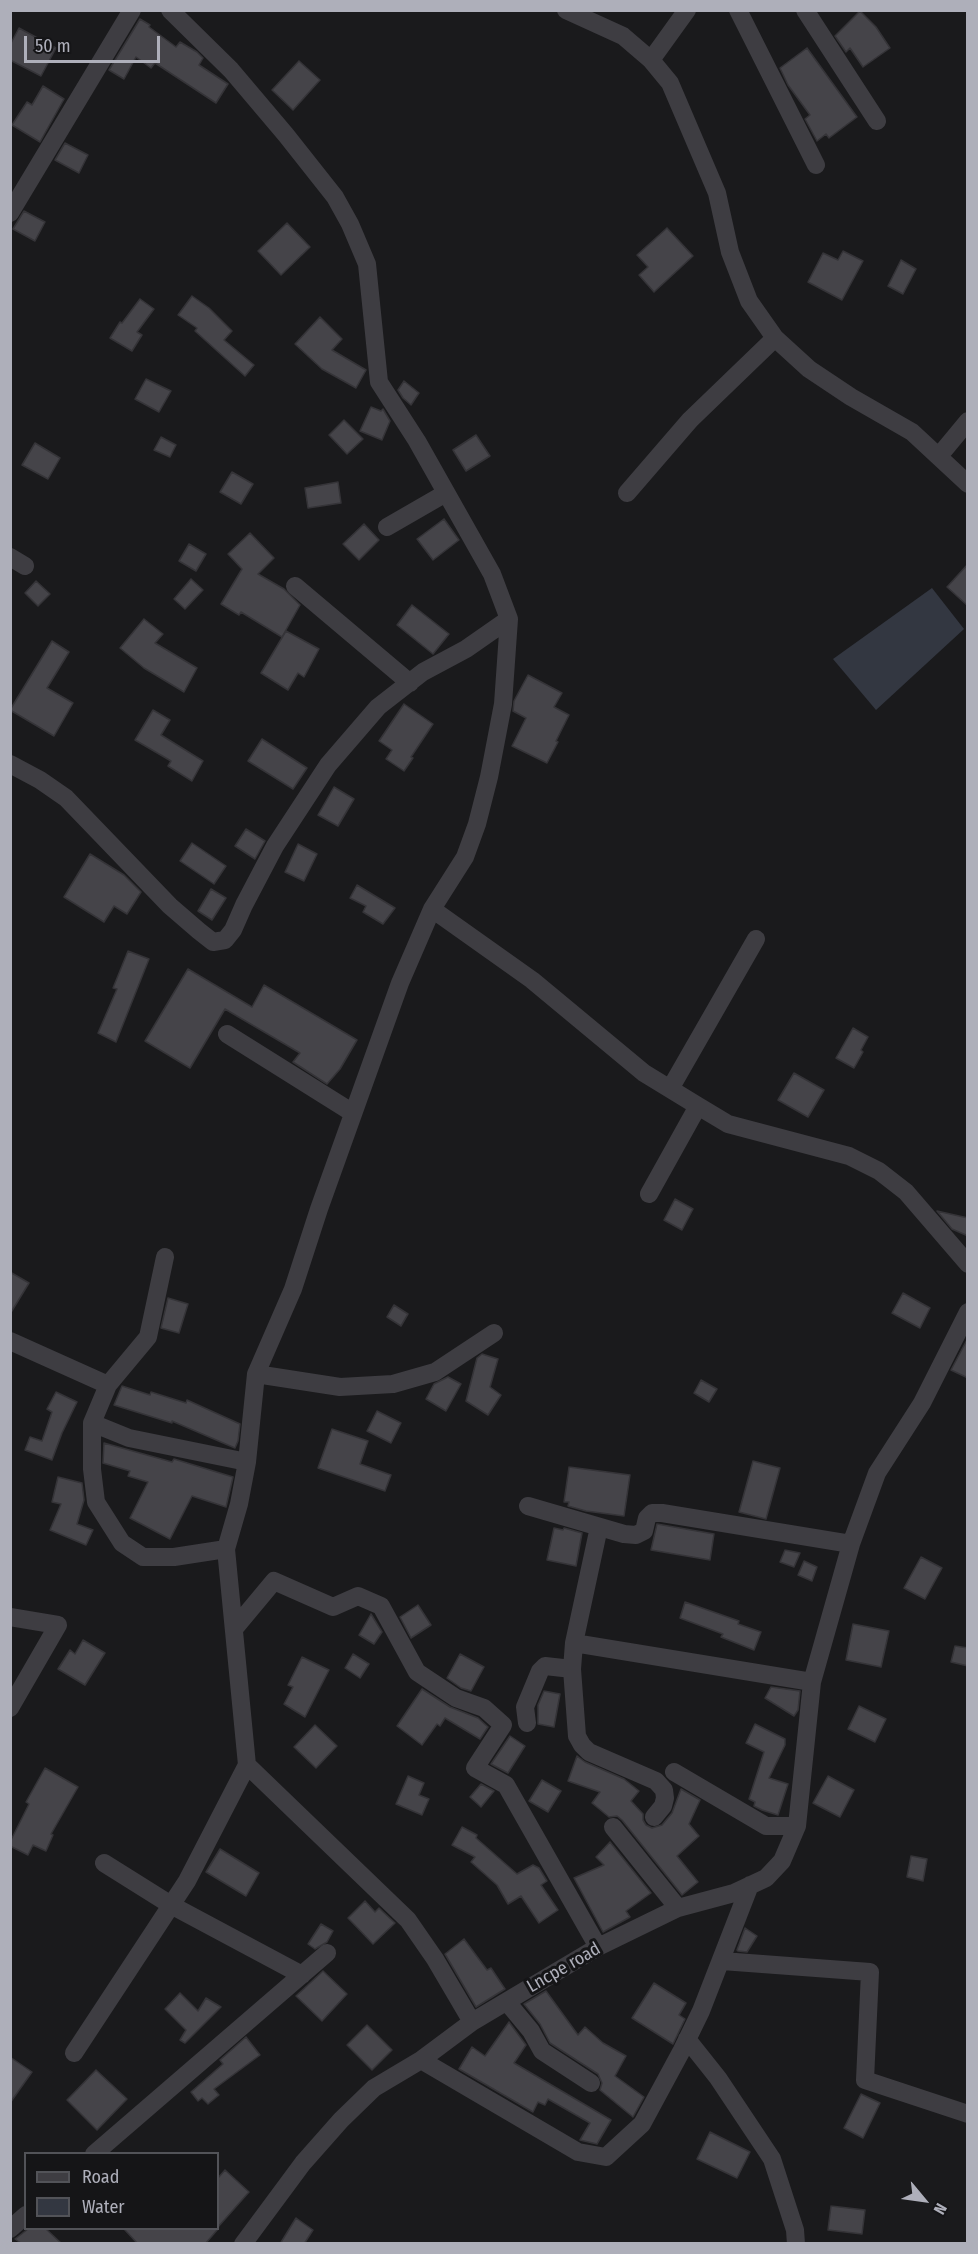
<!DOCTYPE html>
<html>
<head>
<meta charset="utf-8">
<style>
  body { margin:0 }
  #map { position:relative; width:978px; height:2254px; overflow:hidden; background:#1a1a1c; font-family:"Fira Sans Condensed",sans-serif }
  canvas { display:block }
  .frame { position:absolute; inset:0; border:12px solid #aeafba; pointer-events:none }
  .legend { position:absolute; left:24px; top:2152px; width:195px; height:78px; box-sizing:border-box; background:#151517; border:2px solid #525358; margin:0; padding:8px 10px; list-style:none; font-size:18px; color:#aeafba }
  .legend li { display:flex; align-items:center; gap:12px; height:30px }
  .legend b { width:30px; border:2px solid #525358 }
  .north { position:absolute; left:894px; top:2170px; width:60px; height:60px; -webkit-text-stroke:4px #151517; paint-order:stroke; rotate:119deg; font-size:16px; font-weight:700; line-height:24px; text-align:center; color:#aeafba }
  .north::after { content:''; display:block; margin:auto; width:21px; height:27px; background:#aeafba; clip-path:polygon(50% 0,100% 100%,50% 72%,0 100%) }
  .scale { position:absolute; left:24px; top:36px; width:136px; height:27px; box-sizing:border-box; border:3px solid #aeafba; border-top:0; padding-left:8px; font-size:18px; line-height:21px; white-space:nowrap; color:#aeafba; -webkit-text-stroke:4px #151517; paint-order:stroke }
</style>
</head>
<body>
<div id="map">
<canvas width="978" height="2254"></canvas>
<div class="frame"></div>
<ul class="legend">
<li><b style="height:8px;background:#3e3d42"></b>Road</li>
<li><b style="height:16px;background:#333741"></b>Water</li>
</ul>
<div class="north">N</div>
<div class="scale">50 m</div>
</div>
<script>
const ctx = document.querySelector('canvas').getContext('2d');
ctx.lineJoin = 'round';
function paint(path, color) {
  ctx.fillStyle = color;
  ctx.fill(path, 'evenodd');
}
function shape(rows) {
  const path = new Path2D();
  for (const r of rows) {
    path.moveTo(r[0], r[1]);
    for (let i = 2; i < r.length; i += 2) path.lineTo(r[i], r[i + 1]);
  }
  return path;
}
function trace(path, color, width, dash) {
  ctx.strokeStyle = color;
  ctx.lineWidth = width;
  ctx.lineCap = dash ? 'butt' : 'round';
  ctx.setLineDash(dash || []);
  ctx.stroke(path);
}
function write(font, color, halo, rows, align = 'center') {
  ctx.font = font + ' "Fira Sans Condensed",sans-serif';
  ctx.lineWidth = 6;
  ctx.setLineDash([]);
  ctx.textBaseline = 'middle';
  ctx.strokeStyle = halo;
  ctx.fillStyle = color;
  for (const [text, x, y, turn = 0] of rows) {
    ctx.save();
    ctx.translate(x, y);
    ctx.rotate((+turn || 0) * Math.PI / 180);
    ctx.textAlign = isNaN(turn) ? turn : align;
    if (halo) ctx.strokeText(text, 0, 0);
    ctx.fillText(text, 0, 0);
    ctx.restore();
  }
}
paint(shape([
  [932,588,964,629,876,710,833,659]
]), '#333741');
const building = shape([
  [860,11,876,27,890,48,863,67,850,48,846,52,835,36,860,11],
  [140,19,150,25,149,27,176,47,180,42,197,52,203,58,199,65,228,84,216,103,155,63,151,68,136,57,124,79,109,70,140,19],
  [19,28,56,48,41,76,10,60,10,45,19,28],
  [807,48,857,117,829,138,826,134,817,141,805,119,810,115,788,85,780,68,807,48],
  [299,61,320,80,293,110,272,90,299,61],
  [43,86,64,99,40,142,12,125,27,102,32,105,43,86],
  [65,143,88,155,79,173,55,160,65,143],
  [24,211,45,222,35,241,13,229,24,211],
  [287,223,310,247,281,275,258,251,287,223],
  [667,228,693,256,654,292,639,275,648,267,637,255,667,228],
  [843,251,863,261,842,300,808,282,823,253,838,260,843,251],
  [901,260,916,269,903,294,888,286,901,260],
  [192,296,209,308,232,331,224,340,254,365,245,376,195,331,197,328,178,315,192,296],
  [140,299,154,309,137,332,142,335,132,351,110,338,120,322,122,323,140,299],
  [320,317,342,339,332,350,366,370,356,388,322,369,295,344,320,317],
  [146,379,171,391,159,412,135,399,146,379],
  [404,381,419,393,411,405,403,398,398,390,404,381],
  [371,407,381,411,383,409,390,421,382,440,360,431,371,407],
  [344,420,363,439,347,454,329,435,344,420],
  [476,435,490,456,466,471,453,450,476,435],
  [161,437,176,445,170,457,154,450,161,437],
  [35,443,60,458,48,479,22,465,35,443],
  [232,472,253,484,241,504,220,492,232,472],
  [338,482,341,503,308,508,305,488,338,482],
  [444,519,459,540,433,560,417,539,444,519],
  [364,524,379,540,359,560,343,544,364,524],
  [250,533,274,558,258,574,284,589,300,605,282,637,241,612,239,615,221,604,242,569,228,554,250,533],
  [189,544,206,554,196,571,179,561,189,544],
  [968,564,968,606,947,587,968,564],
  [191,579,203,590,185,609,174,599,191,579],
  [36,581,50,594,38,606,25,593,36,581],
  [412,605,449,634,433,654,397,625,412,605],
  [144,619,163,634,155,643,197,668,184,692,144,668,120,648,144,619],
  [286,631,319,649,304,677,298,673,288,690,261,673,286,631],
  [52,641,69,652,47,688,73,703,54,736,10,710,52,641],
  [528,675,562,693,554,707,569,715,556,741,558,742,547,763,512,746,526,718,513,711,514,701,528,675],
  [404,704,433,724,411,757,413,758,404,771,386,759,392,750,379,741,404,704],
  [153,710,170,720,161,735,203,761,192,781,168,766,171,761,135,740,153,710],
  [262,739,307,768,293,789,248,761,262,739],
  [334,787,354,799,338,826,318,815,334,787],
  [246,829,265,841,255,859,235,846,246,829],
  [192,843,226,866,214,884,180,861,192,843],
  [298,844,317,854,304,881,285,872,298,844],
  [90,854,124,875,141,892,127,914,114,906,104,922,64,897,90,854],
  [357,885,395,908,383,924,363,912,366,906,350,898,357,885],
  [211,889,226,898,212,920,198,911,211,889],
  [128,951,149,959,116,1042,98,1033,117,989,113,988,128,951],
  [188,969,252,1007,264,985,357,1040,340,1069,327,1084,293,1062,300,1053,225,1009,190,1068,145,1041,188,969],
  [853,1028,868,1037,861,1050,863,1052,854,1068,836,1058,853,1028],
  [794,1073,824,1090,808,1117,778,1100,794,1073],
  [675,1199,693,1209,682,1230,664,1220,675,1199],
  [937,1211,968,1218,968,1236,952,1229,937,1211],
  [10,1272,29,1283,10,1314,10,1272],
  [903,1293,930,1308,920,1328,892,1313,903,1293],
  [168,1298,188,1304,179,1333,161,1328,168,1298],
  [394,1305,408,1314,401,1326,387,1317,394,1305],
  [968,1338,968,1378,951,1370,968,1338],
  [482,1354,498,1359,490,1387,501,1395,488,1415,466,1401,477,1358,482,1354],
  [448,1377,461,1384,446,1411,426,1399,434,1384,448,1377],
  [701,1380,717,1389,709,1402,694,1393,701,1380],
  [122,1386,150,1395,151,1392,186,1403,187,1400,240,1424,238,1441,235,1448,172,1421,172,1423,114,1405,122,1386],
  [56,1392,77,1402,62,1433,52,1460,25,1450,30,1437,42,1441,52,1412,47,1409,56,1392],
  [377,1411,401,1423,391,1443,367,1431,377,1411],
  [332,1429,368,1441,360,1464,391,1475,385,1491,318,1468,332,1429],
  [104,1443,172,1462,174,1459,233,1477,226,1507,192,1496,170,1539,130,1518,148,1482,128,1476,130,1471,103,1463,104,1443],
  [753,1461,780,1468,766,1519,739,1512,753,1461],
  [569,1467,630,1475,624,1516,586,1511,568,1506,569,1502,564,1502,569,1467],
  [58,1477,82,1483,84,1500,77,1524,93,1530,86,1545,50,1530,61,1504,52,1502,58,1477],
  [657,1524,714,1534,710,1560,651,1550,657,1524],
  [554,1528,563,1530,564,1528,582,1533,576,1566,547,1560,554,1528],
  [785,1550,800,1553,794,1567,780,1562,785,1550],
  [921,1557,942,1568,925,1599,904,1588,921,1557],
  [804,1561,817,1567,812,1581,798,1575,804,1561],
  [685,1602,739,1621,738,1624,761,1632,754,1650,721,1637,723,1634,680,1618,685,1602],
  [418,1605,431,1625,411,1638,400,1617,418,1605],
  [371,1614,382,1632,374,1644,359,1635,371,1614],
  [853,1624,889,1631,881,1667,846,1660,853,1624],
  [83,1640,105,1653,85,1685,58,1669,70,1650,75,1654,83,1640],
  [955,1646,968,1648,968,1666,951,1662,955,1646],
  [353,1654,369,1664,360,1678,345,1668,353,1654],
  [460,1654,484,1667,471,1691,461,1688,447,1678,460,1654],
  [302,1657,329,1670,305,1717,284,1704,293,1687,288,1685,302,1657],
  [771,1687,800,1691,798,1710,794,1716,765,1698,771,1687],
  [422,1689,450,1707,478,1718,488,1727,480,1739,445,1718,440,1726,437,1724,422,1745,397,1726,422,1689],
  [544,1691,560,1694,554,1727,538,1724,538,1705,544,1691],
  [859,1706,886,1719,875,1742,848,1729,859,1706],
  [755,1724,785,1739,785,1745,769,1778,788,1784,778,1815,762,1810,754,1806,755,1802,749,1799,764,1752,746,1743,755,1724],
  [315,1725,337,1746,316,1768,294,1747,315,1725],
  [510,1736,525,1746,508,1773,491,1764,510,1736],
  [577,1756,585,1762,624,1779,639,1791,631,1801,643,1814,643,1820,646,1825,652,1828,662,1825,672,1813,681,1789,700,1800,689,1824,699,1836,677,1856,698,1882,682,1895,622,1820,617,1816,609,1817,592,1803,600,1792,568,1781,577,1756],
  [45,1768,78,1787,51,1834,53,1835,46,1851,33,1845,28,1855,10,1846,10,1842,29,1804,26,1802,45,1768],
  [408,1776,424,1783,419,1795,429,1799,422,1815,396,1804,408,1776],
  [828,1776,854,1790,840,1817,813,1803,828,1776],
  [542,1780,561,1791,548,1812,529,1801,542,1780],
  [481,1784,494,1791,481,1807,470,1797,481,1784],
  [462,1827,477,1835,476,1838,517,1874,533,1865,539,1868,547,1881,541,1885,558,1910,539,1923,521,1896,508,1904,497,1885,471,1862,475,1857,452,1845,462,1827],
  [610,1842,651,1893,626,1911,630,1917,603,1932,574,1878,604,1865,596,1857,610,1842],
  [220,1849,259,1873,246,1896,206,1872,220,1849],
  [911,1856,927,1859,923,1881,907,1877,911,1856],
  [365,1901,375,1912,379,1908,395,1923,373,1944,348,1918,365,1901],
  [321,1924,333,1931,327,1942,315,1949,308,1944,321,1924],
  [745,1928,757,1936,747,1952,738,1951,737,1950,745,1928],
  [464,1939,487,1970,491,1968,505,1989,476,2007,445,1954,464,1939],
  [323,1971,347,1994,322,2021,296,1996,323,1971],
  [654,1983,686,2003,679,2015,685,2019,673,2044,632,2018,654,1983],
  [546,1991,578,2035,585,2027,603,2043,626,2056,615,2076,644,2097,633,2117,600,2090,602,2083,598,2074,550,2043,540,2024,524,2004,546,1991],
  [180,1993,198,2011,206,1998,221,2007,185,2043,180,2040,186,2030,165,2009,180,1993],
  [509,2022,526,2045,514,2063,611,2120,597,2144,580,2140,590,2123,548,2099,545,2105,538,2102,533,2112,459,2069,472,2047,485,2056,509,2022],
  [367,2025,392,2050,372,2070,347,2045,367,2025],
  [246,2037,260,2055,214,2089,219,2095,208,2104,202,2098,198,2101,191,2092,223,2064,220,2060,246,2037],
  [10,2057,32,2072,10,2103,10,2057],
  [96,2070,127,2099,97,2130,67,2100,96,2070],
  [861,2094,880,2103,863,2138,844,2128,861,2094],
  [710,2132,750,2152,737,2178,697,2159,710,2132],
  [225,2170,249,2192,218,2227,218,2178,225,2170],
  [831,2206,865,2210,862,2234,828,2230,831,2206],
  [296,2218,313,2230,304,2244,280,2244,296,2218],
  [28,2229,46,2229,62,2244,22,2244,15,2239,28,2229],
  [124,2229,218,2229,205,2244,138,2244,124,2229]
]);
paint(building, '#454449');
trace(building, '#353438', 1.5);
trace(shape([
  [566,10,623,36,651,60,670,83,717,193,730,252,749,301,775,338,809,369,851,397,912,432,968,484],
  [738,10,816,165],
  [805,10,877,121],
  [651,60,687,10],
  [10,213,132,10],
  [939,456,968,421],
  [627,493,690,420,775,338],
  [387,527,446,493],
  [10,557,25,566],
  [295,586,410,683],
  [10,764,40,780,66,798,170,906,199,931,213,942,225,940,233,930,244,905,275,846,328,765,378,707,423,672,466,649,509,619],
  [432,909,532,980,644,1073,698,1106,728,1124,849,1156,879,1171,906,1192,968,1264],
  [227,1034,353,1113],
  [670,1089,756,939],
  [649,1194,698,1106],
  [10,1341,108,1385,92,1423,129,1438,247,1462],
  [256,1374,340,1387,393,1384,435,1372,494,1333],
  [108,1385,148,1337,165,1257],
  [92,1423,92,1469,96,1502,122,1543,143,1557,174,1557,226,1549],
  [528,1506,624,1534,636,1535,644,1531,647,1518,652,1513,662,1513,851,1544],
  [599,1527,574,1643,572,1669,577,1736,582,1745,589,1752,656,1781,664,1790,665,1798,663,1806,654,1817],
  [10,1617,58,1625,10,1708],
  [234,1629,274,1581,333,1607,358,1596,381,1606,417,1672,456,1698,484,1708,503,1725,475,1768,506,1785,598,1947],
  [574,1643,812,1682],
  [527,1723,525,1707,540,1671,545,1666,572,1669],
  [247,1765,408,1920,435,1959,472,2022],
  [674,1772,766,1826,797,1826],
  [613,1827,678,1908],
  [104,1863,171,1905,302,1975],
  [722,1961,870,1972,865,2080,968,2114],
  [507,2002,531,2031,542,2051,591,2083],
  [687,2039,718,2078,772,2159,795,2230,796,2244],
  [74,2053,187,1881,247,1765,226,1549,239,1504,247,1462,256,1374,293,1289,319,1209,400,983,432,909,465,857,477,824,489,777,503,704,509,619,492,574,417,441,379,382,367,264,350,224,335,197,286,135,231,70,170,10],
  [421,2060,578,2152,606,2157,642,2124,682,2050,701,2011,750,1885],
  [94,2154,327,1953],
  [10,2229,26,2215],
  [243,2244,303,2163,341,2120,374,2088,421,2060,472,2022,598,1947,678,1908,734,1893,766,1878,782,1861,797,1826,812,1682,851,1544,877,1473,922,1403,968,1312]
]), '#3e3d42', 18);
write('18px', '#aeafba', '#151517', [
  ["Lncpe road",564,1968,-30]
]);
</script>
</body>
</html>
